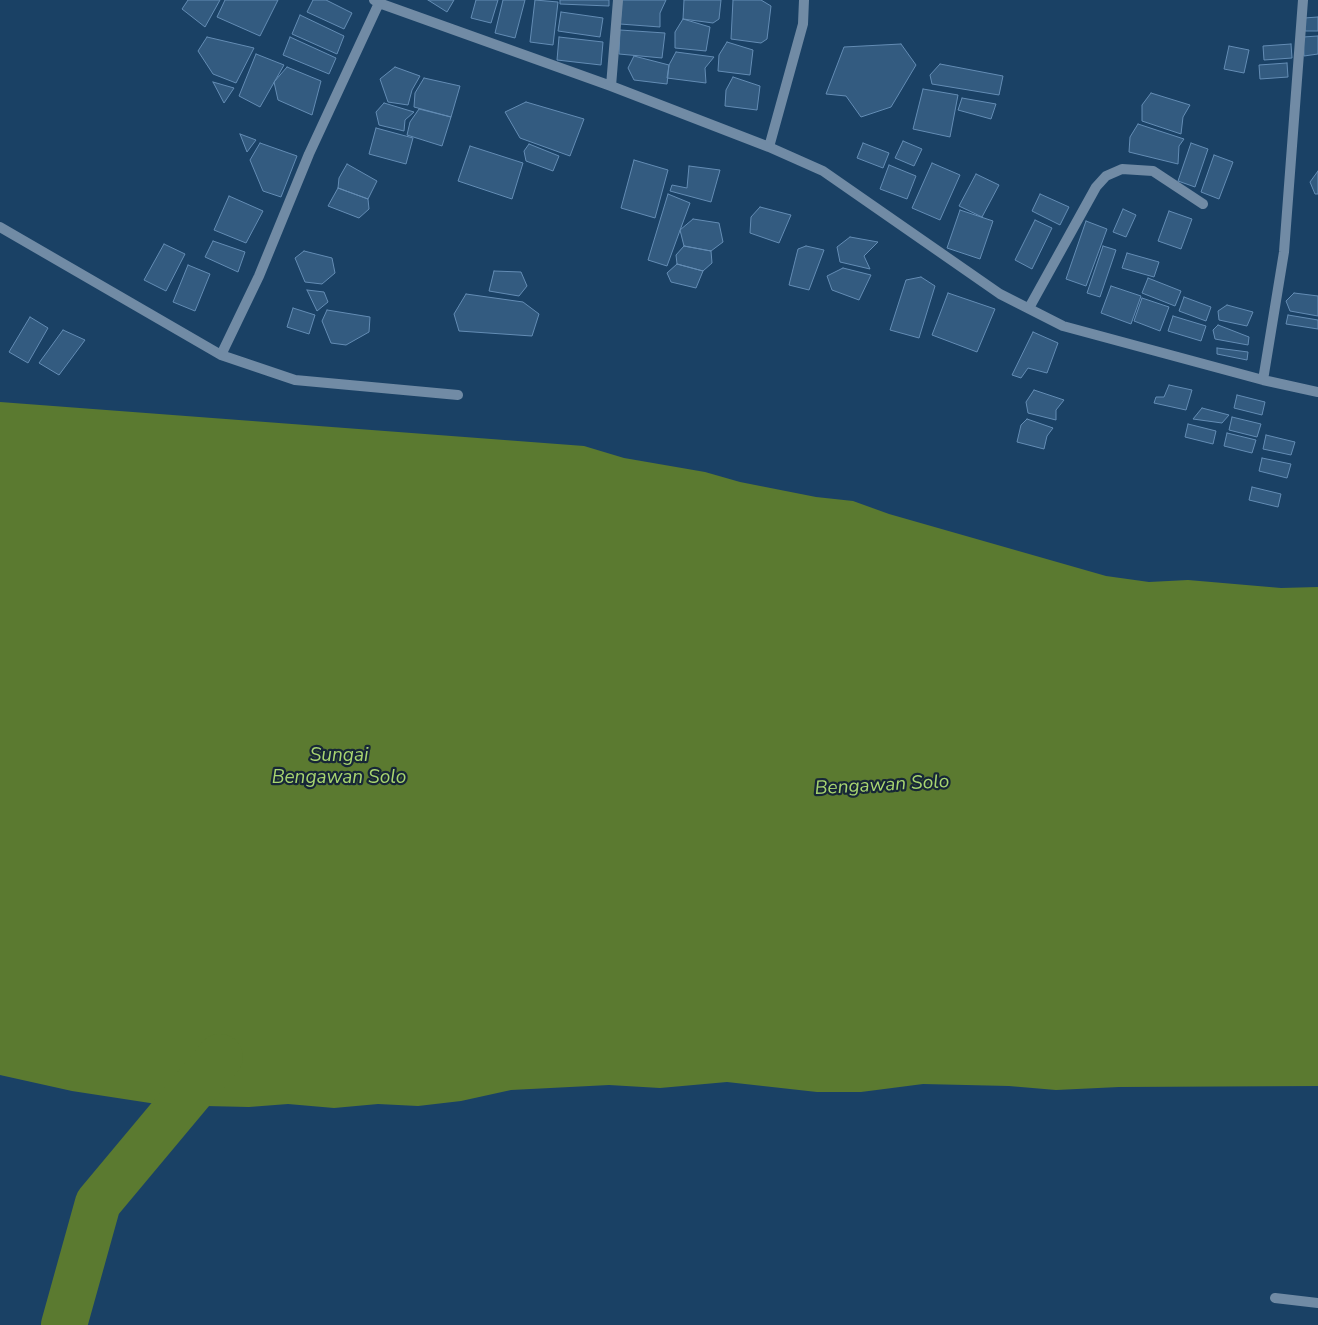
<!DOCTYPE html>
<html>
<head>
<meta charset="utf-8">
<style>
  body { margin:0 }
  canvas { display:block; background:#1a4165 }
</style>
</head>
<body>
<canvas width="1318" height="1325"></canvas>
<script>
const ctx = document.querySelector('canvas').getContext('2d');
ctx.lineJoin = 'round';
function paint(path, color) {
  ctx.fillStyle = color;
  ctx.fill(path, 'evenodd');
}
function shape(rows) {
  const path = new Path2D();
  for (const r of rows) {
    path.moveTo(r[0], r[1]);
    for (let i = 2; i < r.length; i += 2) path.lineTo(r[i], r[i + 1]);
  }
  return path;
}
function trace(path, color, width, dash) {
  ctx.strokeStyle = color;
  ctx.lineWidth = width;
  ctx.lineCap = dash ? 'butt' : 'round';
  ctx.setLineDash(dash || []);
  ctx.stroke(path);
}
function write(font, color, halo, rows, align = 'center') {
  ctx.font = font + ' "Nunito Sans",sans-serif';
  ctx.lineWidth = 4.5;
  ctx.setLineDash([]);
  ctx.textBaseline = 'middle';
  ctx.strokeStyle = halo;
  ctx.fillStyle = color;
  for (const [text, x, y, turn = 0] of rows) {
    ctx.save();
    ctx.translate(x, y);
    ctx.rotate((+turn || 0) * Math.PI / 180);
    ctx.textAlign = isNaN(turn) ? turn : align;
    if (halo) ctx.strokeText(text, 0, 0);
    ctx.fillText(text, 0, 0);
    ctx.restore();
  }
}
paint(shape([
  [0,402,584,446,624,458,705,472,740,482,816,497,853,501,889,514,1106,576,1149,582,1188,580,1281,588,1318,587,1318,1086,1119,1087,1056,1090,1009,1086,923,1084,861,1092,817,1092,727,1082,660,1088,609,1085,511,1090,461,1101,418,1106,378,1104,334,1108,288,1104,249,1107,163,1105,72,1091,0,1075]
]), '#5b7a30');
trace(shape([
  [64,1325,98,1203,220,1057]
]), '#5b7a30', 46);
const building = shape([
  [188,0,220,0,205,27,182,9,188,0],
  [225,0,278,0,260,36,217,17,225,0],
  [313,0,326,0,352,13,344,29,307,12,313,0],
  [428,0,454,0,447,12,428,0],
  [476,0,498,0,491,23,471,18,476,0],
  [503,0,525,0,515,38,495,33,503,0],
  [535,0,558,2,553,45,530,42,535,0],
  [560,0,609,0,609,6,560,4,560,0],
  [622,0,666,0,660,13,660,27,620,24,622,0],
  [684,0,721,0,719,19,713,23,683,19,684,0],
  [733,0,761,0,771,6,767,39,761,43,731,39,733,0],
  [561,12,603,18,600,37,558,31,561,12],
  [300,15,344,36,337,54,292,34,300,15],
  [1318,17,1318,31,1305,31,1304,18,1318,17],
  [683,19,710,27,706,51,675,48,675,32,683,19],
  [620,30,665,33,662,58,619,54,620,30],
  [1318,36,1318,54,1304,56,1303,37,1318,36],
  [207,37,254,48,236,83,213,74,198,51,207,37],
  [290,37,336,58,329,74,283,55,290,37],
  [559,37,603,42,601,65,557,60,559,37],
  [727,42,753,50,750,75,718,71,719,55,727,42],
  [901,44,916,65,891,107,861,117,846,96,826,94,844,47,901,44],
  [1291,44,1292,58,1264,60,1263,46,1291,44],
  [1229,46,1249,50,1244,73,1224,69,1229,46],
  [676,52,714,57,705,68,706,83,667,78,669,65,676,52],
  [256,54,284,65,260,107,239,96,256,54],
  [634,56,669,65,667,84,634,80,628,68,634,56],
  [1287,63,1288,77,1260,79,1259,65,1287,63],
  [940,64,1003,76,999,95,932,84,930,75,940,64],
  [287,67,321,81,312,115,278,100,274,82,287,67],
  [395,67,420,76,412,90,408,105,388,102,380,79,395,67],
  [733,77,760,86,757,110,725,106,726,90,733,77],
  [424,78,460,86,451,117,414,107,415,93,424,78],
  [213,82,234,88,224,103,213,82],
  [923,89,958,95,950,137,913,129,923,89],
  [1151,93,1190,105,1183,117,1181,134,1142,121,1142,105,1151,93],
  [962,98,996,104,991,119,958,110,962,98],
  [526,102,584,119,570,156,520,138,505,112,526,102],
  [384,103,414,112,405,120,404,131,379,125,376,112,384,103],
  [419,109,451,117,442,146,407,135,410,122,419,109],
  [1138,124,1184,139,1179,146,1178,164,1129,152,1130,137,1138,124],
  [376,128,413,138,406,164,369,154,376,128],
  [240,134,256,140,247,152,240,134],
  [903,141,922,149,914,166,895,158,903,141],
  [260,143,297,156,281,197,263,191,250,160,260,143],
  [863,143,889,153,883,168,857,158,863,143],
  [1191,143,1208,149,1195,187,1178,181,1191,143],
  [529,144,559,156,553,171,526,161,524,151,529,144],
  [470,146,523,163,512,199,458,181,470,146],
  [1214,155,1233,162,1219,199,1201,192,1214,155],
  [634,160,668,170,655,218,621,208,634,160],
  [932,163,960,175,940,220,912,208,932,163],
  [347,164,377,181,368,199,338,188,339,178,347,164],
  [889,165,916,176,907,199,880,189,889,165],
  [689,166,720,170,711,202,670,191,672,185,687,188,689,166],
  [1318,171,1318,194,1315,194,1310,182,1318,171],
  [976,174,999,185,982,217,959,206,976,174],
  [338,188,368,199,369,209,359,218,328,206,338,188],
  [668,194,690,203,667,266,648,260,668,194],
  [1040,194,1069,207,1060,225,1032,211,1040,194],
  [229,196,263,211,246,243,214,230,229,196],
  [760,207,791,215,779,243,750,233,751,217,760,207],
  [1123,209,1136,215,1126,237,1113,232,1123,209],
  [960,210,993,221,980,259,947,248,960,210],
  [1169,211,1192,219,1181,249,1158,241,1169,211],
  [693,219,719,223,723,242,711,251,684,246,680,230,693,219],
  [1035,220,1052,228,1032,269,1015,260,1035,220],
  [1086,221,1107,229,1086,286,1066,279,1086,221],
  [850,237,878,242,864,256,870,269,840,262,837,247,850,237],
  [213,241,245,252,238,272,205,257,213,241],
  [164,244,185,254,166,291,144,280,164,244],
  [684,246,711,251,712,263,703,271,677,264,676,255,684,246],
  [806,246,824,250,809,290,789,285,798,249,806,246],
  [1103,246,1116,250,1100,297,1087,293,1103,246],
  [304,251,332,258,335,273,322,284,305,282,295,258,304,251],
  [1127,253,1159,262,1154,277,1122,268,1127,253],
  [677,264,703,271,696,288,671,282,667,273,677,264],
  [188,265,210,274,195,311,173,302,188,265],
  [843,268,871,275,859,300,832,290,827,276,843,268],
  [494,271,521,272,527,286,519,296,489,291,494,271],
  [921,277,935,286,919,338,890,330,906,280,921,277],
  [1148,278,1181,291,1175,306,1142,293,1148,278],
  [1111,286,1141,296,1131,324,1101,313,1111,286],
  [307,290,324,292,328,302,317,311,307,290],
  [948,293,995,309,977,352,932,335,948,293],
  [1294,293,1318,296,1318,316,1290,311,1286,301,1294,293],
  [466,294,523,302,539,314,532,336,459,331,454,314,466,294],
  [1184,297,1211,307,1206,321,1179,311,1184,297],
  [1142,298,1169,307,1160,331,1134,321,1142,298],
  [1227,305,1253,312,1247,326,1219,320,1218,311,1227,305],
  [293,308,315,315,309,334,287,327,293,308],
  [327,310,370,317,369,332,346,345,331,343,322,321,327,310],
  [1288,315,1318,320,1318,329,1286,324,1288,315],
  [1173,316,1206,326,1201,341,1168,331,1173,316],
  [30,317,48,328,28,363,9,352,30,317],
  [1218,325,1249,337,1248,345,1215,339,1213,330,1218,325],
  [63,330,85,340,59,375,39,363,63,330],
  [1033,332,1058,343,1047,373,1028,368,1021,378,1012,375,1033,332],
  [1217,348,1248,352,1247,360,1217,354,1217,348],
  [1169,385,1192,390,1186,410,1154,403,1156,397,1164,397,1169,385],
  [1034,390,1064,400,1056,410,1056,420,1028,413,1026,402,1034,390],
  [1237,395,1265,402,1262,415,1234,408,1237,395],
  [1202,408,1229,415,1222,423,1193,419,1202,408],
  [1232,417,1261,424,1257,437,1229,430,1232,417],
  [1027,419,1053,428,1047,436,1044,449,1017,442,1021,425,1027,419],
  [1188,424,1216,431,1213,444,1185,437,1188,424],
  [1227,433,1256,440,1252,453,1224,446,1227,433],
  [1266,435,1295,442,1291,455,1263,449,1266,435],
  [1262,458,1291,464,1287,478,1259,471,1262,458],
  [1252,487,1281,494,1278,507,1249,500,1252,487]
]);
paint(building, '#335b80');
trace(building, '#638cb4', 1);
trace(shape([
  [379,3,611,86,769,147,823,171,1000,294,1063,326,1263,380,1318,392],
  [611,86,618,0],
  [769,147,803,24,804,0],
  [0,227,221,355,295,380,458,395],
  [1029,308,1096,187,1106,176,1122,169,1153,171,1203,204],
  [221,355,259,276,309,154,379,3,374,0],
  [1263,380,1284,252,1303,0],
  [1275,1298,1318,1303]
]), '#718ba5', 10);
write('italic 19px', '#a8d570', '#172737', [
  ["Sungai",339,756],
  ["Bengawan Solo",339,778],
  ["Bengawan Solo",882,786,-3]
]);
</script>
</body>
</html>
